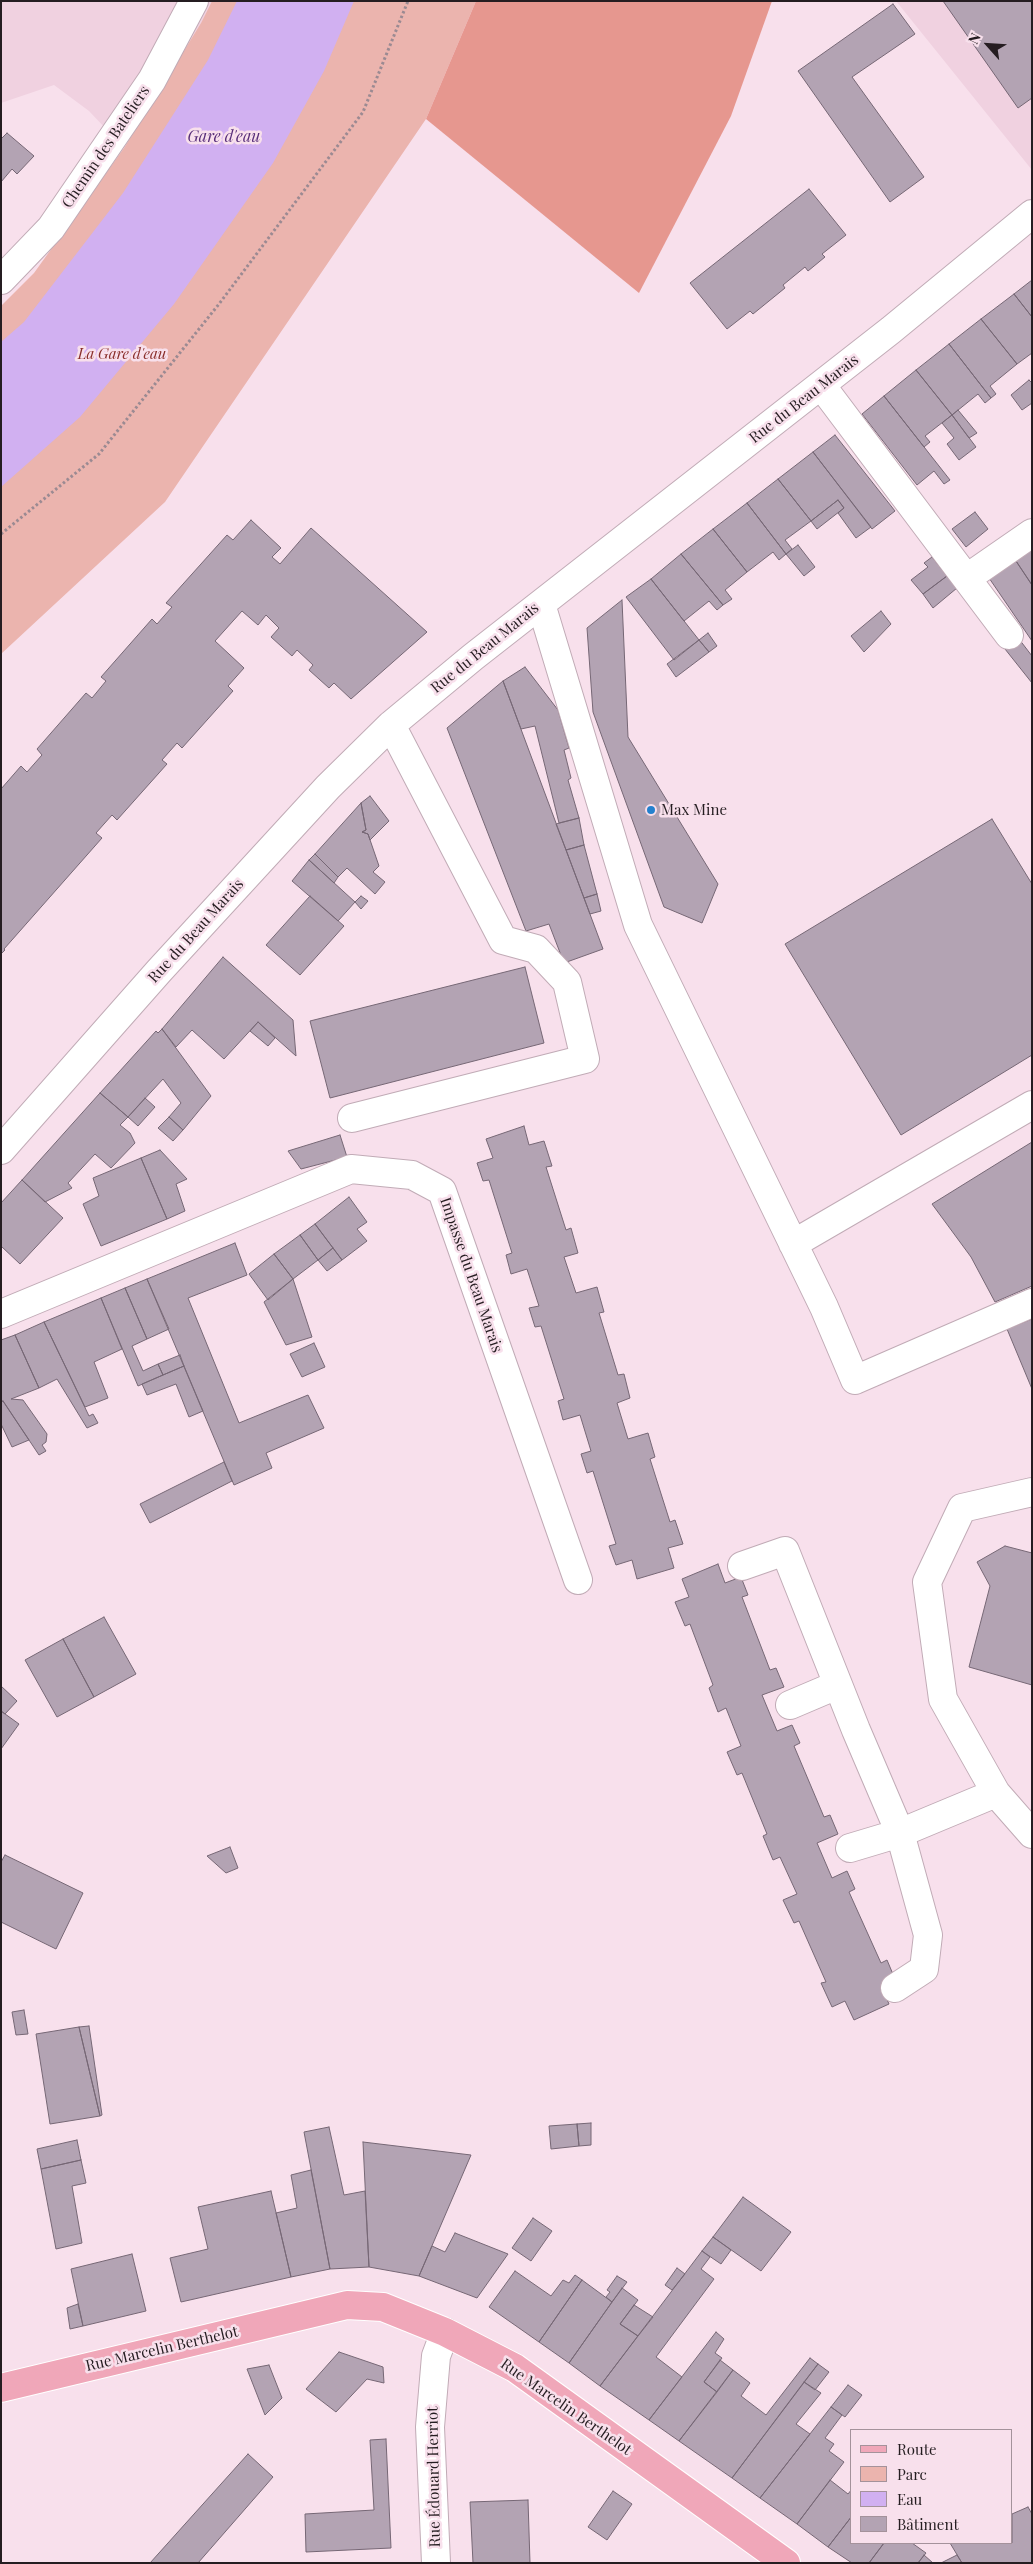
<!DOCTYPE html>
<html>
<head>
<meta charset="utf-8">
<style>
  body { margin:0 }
  #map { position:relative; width:1033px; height:2564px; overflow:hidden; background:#f8e0ec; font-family:"Playfair Display",serif }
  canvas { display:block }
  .frame { position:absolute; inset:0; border:2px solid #251d21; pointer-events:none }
  .legend { position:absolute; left:850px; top:2429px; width:162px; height:115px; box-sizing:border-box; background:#f8e0ec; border:1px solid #a4929b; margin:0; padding:6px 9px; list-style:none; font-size:15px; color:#251d21 }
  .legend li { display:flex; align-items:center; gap:10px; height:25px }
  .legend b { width:25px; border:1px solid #a4929b }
  .north { position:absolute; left:963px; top:20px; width:50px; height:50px; -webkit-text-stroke:4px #f8e0ec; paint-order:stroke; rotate:296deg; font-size:14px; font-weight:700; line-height:20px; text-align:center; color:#251d21 }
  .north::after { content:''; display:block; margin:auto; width:18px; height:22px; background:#251d21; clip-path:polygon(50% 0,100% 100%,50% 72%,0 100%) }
</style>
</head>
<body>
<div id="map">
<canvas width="1033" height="2564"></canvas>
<div class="frame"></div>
<ul class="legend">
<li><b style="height:6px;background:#f0a7b9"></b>Route</li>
<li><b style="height:14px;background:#ebb4ae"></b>Parc</li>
<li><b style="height:14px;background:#d1b0f1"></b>Eau</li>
<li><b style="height:14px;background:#b3a3b3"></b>Bâtiment</li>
</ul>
<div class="north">N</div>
</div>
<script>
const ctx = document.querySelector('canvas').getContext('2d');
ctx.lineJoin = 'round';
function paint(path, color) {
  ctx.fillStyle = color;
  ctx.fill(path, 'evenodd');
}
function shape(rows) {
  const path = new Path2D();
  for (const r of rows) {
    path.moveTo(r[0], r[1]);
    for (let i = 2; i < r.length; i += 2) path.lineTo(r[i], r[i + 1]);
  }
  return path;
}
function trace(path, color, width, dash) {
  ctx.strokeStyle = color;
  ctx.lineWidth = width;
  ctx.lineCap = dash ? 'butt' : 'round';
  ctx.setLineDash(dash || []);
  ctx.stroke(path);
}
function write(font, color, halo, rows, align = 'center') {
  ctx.font = font + ' "Playfair Display",serif';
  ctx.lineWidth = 5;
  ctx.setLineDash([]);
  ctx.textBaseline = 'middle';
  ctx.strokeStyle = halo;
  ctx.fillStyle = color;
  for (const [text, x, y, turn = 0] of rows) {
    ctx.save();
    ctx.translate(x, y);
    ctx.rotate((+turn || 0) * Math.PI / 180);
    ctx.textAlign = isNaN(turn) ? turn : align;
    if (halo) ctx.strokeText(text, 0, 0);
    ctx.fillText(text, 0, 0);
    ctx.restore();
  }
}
paint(shape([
  [1,1,212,1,201,23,124,148,89,111,54,85,1,103],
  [896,1,1032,1,1032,170]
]), '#f0d1e0');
paint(shape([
  [212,1,476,1,426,119,165,502,1,654,1,306,34,273,124,148,201,23]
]), '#ebb4ae');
paint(shape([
  [476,1,772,1,731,116,639,293,426,119]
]), '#e6978f');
paint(shape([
  [237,1,354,1,324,71,273,163,174,304,80,417,1,487,1,342,24,322,123,193,208,60]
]), '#d1b0f1');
const building = shape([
  [943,1,1032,1,1032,98,1018,108,943,1],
  [893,4,915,34,852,77,924,177,890,202,798,71,893,4],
  [7,133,34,156,17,174,12,169,1,182,1,139,7,133],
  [809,189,846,235,822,254,825,257,808,271,805,267,783,285,785,288,753,314,750,311,727,329,690,283,809,189],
  [1032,280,1032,317,1014,294,1032,280],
  [1014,294,1032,317,1032,353,1017,364,981,319,1014,294],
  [981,319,1017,364,990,386,996,394,991,398,949,344,981,319],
  [949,344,991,398,985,403,978,394,952,415,916,370,949,344],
  [916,370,952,415,925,436,930,442,924,447,884,396,916,370],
  [1029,380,1032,383,1032,403,1022,410,1011,395,1029,380],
  [884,396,950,480,944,484,934,471,917,485,862,414,884,396],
  [958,410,977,433,969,438,952,415,958,410],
  [952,415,976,447,959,460,947,444,954,438,942,423,952,415],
  [835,435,895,511,872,529,813,452,835,435],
  [813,452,871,527,856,538,838,513,844,508,838,500,811,521,778,479,813,452],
  [778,479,811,521,785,540,792,549,786,554,747,503,778,479],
  [838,500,844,508,817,529,811,521,838,500],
  [747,503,786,554,779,560,773,552,747,572,713,529,747,503],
  [975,512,988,529,966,547,952,529,975,512],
  [251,520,281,548,272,557,280,564,311,528,427,632,351,699,334,683,329,688,309,670,313,665,297,650,292,656,271,637,279,628,266,615,258,625,242,611,215,641,244,668,228,686,233,691,182,748,177,743,162,760,167,764,117,820,112,815,96,833,102,838,4,949,5,950,1,954,1,789,21,766,27,772,42,755,37,749,86,693,92,698,106,681,101,677,152,619,157,624,172,607,166,603,227,535,233,540,251,520],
  [713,529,747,572,725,590,732,599,723,605,681,554,713,529],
  [798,545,815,567,804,576,786,554,798,545],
  [1032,546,1032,585,1014,558,1032,546],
  [681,554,723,605,717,610,709,601,684,621,651,579,681,554],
  [932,557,947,576,923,594,911,580,928,567,924,563,932,557],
  [1014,558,1032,585,1032,641,987,575,1014,558],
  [947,576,957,588,933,608,923,594,947,576],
  [651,579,699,640,674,660,626,597,651,579],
  [622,600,628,737,718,884,702,923,664,907,593,712,587,628,622,600],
  [881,611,891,624,864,652,851,636,881,611],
  [708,633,717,646,709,652,699,640,708,633],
  [1019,639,1032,656,1032,683,1005,649,1019,639],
  [699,640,709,652,676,677,667,664,699,640],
  [525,667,558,710,569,748,564,750,571,778,568,780,579,818,559,823,535,726,521,729,503,681,525,667],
  [503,681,603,949,564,963,549,924,526,931,447,728,503,681],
  [370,796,389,821,370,840,368,834,362,832,366,830,361,803,370,796],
  [361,803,366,830,362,832,368,834,379,866,373,872,385,882,375,894,347,868,338,877,315,854,361,803],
  [579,818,584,845,566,850,556,824,579,818],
  [992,819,1032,884,1032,1055,901,1135,785,944,992,819],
  [584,845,597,894,584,898,566,850,584,845],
  [315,854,338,877,334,883,309,860,315,854],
  [309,860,355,902,338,921,292,881,309,860],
  [597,894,601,911,590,914,584,898,597,894],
  [310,896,344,926,300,975,266,945,310,896],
  [361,896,368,901,361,909,355,902,361,896],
  [223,957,293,1020,296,1056,258,1022,224,1059,192,1030,176,1047,162,1029,223,957],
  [525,967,544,1043,330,1098,310,1021,525,967],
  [258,1022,275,1038,268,1046,250,1031,258,1022],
  [162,1029,211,1096,183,1130,169,1117,181,1103,163,1079,128,1117,100,1093,156,1031,158,1033,162,1029],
  [100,1093,128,1117,120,1125,130,1133,135,1143,111,1168,95,1154,68,1183,72,1188,45,1202,22,1180,100,1093],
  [145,1098,155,1107,138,1126,128,1117,145,1098],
  [169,1117,183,1130,173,1141,158,1128,169,1117],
  [524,1126,529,1145,544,1141,552,1166,546,1167,566,1230,571,1228,578,1253,564,1257,576,1293,597,1287,604,1312,599,1313,618,1375,624,1374,630,1398,617,1403,628,1439,648,1433,655,1457,650,1459,670,1522,675,1520,683,1544,668,1548,674,1568,637,1579,632,1560,616,1565,609,1546,616,1544,593,1471,587,1473,581,1454,591,1451,580,1415,563,1420,558,1401,564,1399,541,1326,535,1327,529,1308,539,1306,527,1269,511,1274,506,1255,512,1253,489,1180,483,1181,477,1163,493,1158,486,1139,524,1126],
  [340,1135,347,1157,301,1169,288,1151,340,1135],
  [1032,1142,1032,1286,995,1302,971,1257,932,1204,1032,1142],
  [160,1150,187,1179,176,1184,185,1211,167,1219,141,1158,160,1150],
  [141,1158,167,1219,101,1246,83,1204,99,1196,93,1178,141,1158],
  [22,1180,63,1218,20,1264,1,1246,1,1203,22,1180],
  [349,1197,367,1222,357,1229,367,1241,342,1260,315,1224,349,1197],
  [315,1224,333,1248,318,1260,300,1235,315,1224],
  [300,1235,318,1260,293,1279,274,1254,300,1235],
  [235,1243,247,1275,188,1298,239,1423,308,1395,324,1428,266,1453,272,1468,234,1485,147,1279,235,1243],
  [333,1248,342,1260,327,1271,318,1260,333,1248],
  [274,1254,293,1279,268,1300,249,1274,274,1254],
  [147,1279,169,1329,147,1339,125,1288,147,1279],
  [293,1279,312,1337,286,1345,264,1302,293,1279],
  [125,1288,147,1339,132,1346,143,1371,158,1364,163,1375,138,1386,101,1298,125,1288],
  [101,1298,122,1349,94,1362,108,1398,85,1407,44,1322,101,1298],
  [1032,1319,1032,1389,1007,1329,1032,1319],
  [44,1322,89,1416,93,1414,98,1423,87,1428,57,1379,39,1388,15,1335,44,1322],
  [15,1335,39,1388,11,1399,23,1400,47,1434,46,1442,42,1445,46,1451,39,1455,3,1401,1,1402,1,1340,15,1335],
  [314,1343,325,1367,302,1377,290,1354,314,1343],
  [180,1355,184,1366,163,1375,158,1364,180,1355],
  [184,1366,203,1411,189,1417,176,1384,147,1395,142,1384,184,1366],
  [3,1401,29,1440,12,1447,1,1424,1,1402,3,1401],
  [224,1462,232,1481,150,1523,140,1504,224,1462],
  [1005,1546,1032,1553,1032,1685,969,1667,990,1586,977,1562,1005,1546],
  [718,1564,725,1583,741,1577,748,1595,742,1597,770,1670,776,1668,784,1687,762,1695,777,1731,792,1725,800,1743,794,1746,824,1817,830,1815,838,1834,817,1843,832,1878,847,1871,855,1889,849,1892,881,1963,887,1960,895,1979,881,1986,889,2004,854,2020,845,2001,832,2007,821,1983,826,1982,799,1921,794,1923,783,1900,797,1894,780,1857,773,1860,763,1836,767,1834,742,1773,737,1775,727,1752,741,1746,726,1708,718,1712,709,1688,713,1685,690,1624,685,1626,675,1602,689,1597,682,1579,718,1564],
  [104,1617,136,1674,94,1697,63,1639,104,1617],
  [63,1639,94,1697,57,1717,25,1660,63,1639],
  [1,1686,17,1701,5,1714,1,1711,1,1686],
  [1,1711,19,1724,1,1749,1,1711],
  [230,1847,238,1868,226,1873,207,1856,230,1847],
  [5,1855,83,1893,56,1949,1,1922,1,1862,5,1855],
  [24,2010,28,2034,16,2035,12,2012,24,2010],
  [89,2026,102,2115,100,2116,79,2027,89,2026],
  [79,2027,100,2116,50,2124,36,2034,79,2027],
  [591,2123,591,2145,579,2146,577,2124,591,2123],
  [577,2124,579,2146,551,2149,549,2126,577,2124],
  [329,2127,344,2195,365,2191,369,2267,330,2269,304,2132,329,2127],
  [77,2140,81,2160,41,2169,37,2149,77,2140],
  [363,2142,471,2155,419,2276,369,2267,363,2142],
  [81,2160,86,2183,72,2186,82,2243,56,2249,41,2169,81,2160],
  [311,2170,330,2269,291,2277,276,2213,297,2208,291,2175,311,2170],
  [271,2191,291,2277,181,2302,170,2258,208,2249,198,2207,271,2191],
  [743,2197,791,2232,761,2271,713,2237,743,2197],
  [533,2218,552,2231,531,2261,512,2248,533,2218],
  [455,2233,508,2254,477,2298,419,2276,432,2246,445,2252,455,2233],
  [713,2237,731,2250,721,2264,702,2251,713,2237],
  [702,2251,710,2257,701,2269,714,2279,656,2357,682,2377,649,2420,600,2386,702,2251],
  [132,2254,146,2311,83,2326,71,2269,132,2254],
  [677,2268,685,2274,672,2290,665,2285,677,2268],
  [515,2271,551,2296,563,2280,569,2283,575,2275,582,2280,539,2342,489,2307,515,2271],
  [617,2276,627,2282,612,2302,606,2297,610,2292,607,2290,617,2276],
  [582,2280,612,2302,569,2363,539,2342,582,2280],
  [622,2288,638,2300,620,2324,638,2336,600,2386,569,2363,622,2288],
  [78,2304,83,2326,70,2329,67,2308,78,2304],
  [634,2305,653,2317,638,2336,620,2324,634,2305],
  [716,2332,724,2339,715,2353,722,2358,704,2382,717,2392,679,2441,649,2420,716,2332],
  [339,2352,383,2367,384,2383,367,2379,336,2412,306,2389,339,2352],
  [810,2358,818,2364,732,2478,679,2441,733,2370,750,2383,741,2396,766,2415,810,2358],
  [720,2360,733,2370,717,2392,704,2382,720,2360],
  [818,2364,829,2372,815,2390,804,2382,818,2364],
  [269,2365,282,2398,265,2415,247,2369,269,2365],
  [804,2382,821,2393,796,2424,810,2434,760,2498,732,2478,804,2382],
  [848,2385,862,2395,845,2417,831,2407,848,2385],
  [831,2407,842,2415,825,2438,834,2444,829,2451,844,2462,797,2524,760,2498,831,2407],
  [386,2439,391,2548,306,2552,305,2514,374,2510,370,2440,386,2439],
  [248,2454,273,2477,198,2563,150,2563,248,2454],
  [830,2480,848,2494,852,2489,852,2516,828,2547,797,2524,830,2480],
  [613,2491,632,2504,607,2540,588,2527,613,2491],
  [528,2500,530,2563,473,2563,470,2502,528,2500],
  [1028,2507,1032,2514,1032,2563,962,2563,950,2543,1012,2543,1012,2514,1028,2507],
  [852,2516,852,2543,884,2543,869,2563,852,2563,828,2547,852,2516],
  [884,2543,912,2543,926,2553,918,2563,869,2563,884,2543],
  [924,2555,933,2563,918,2563,924,2555],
  [957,2555,962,2563,941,2563,957,2555]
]);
paint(building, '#b3a3b3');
trace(building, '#766775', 1);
const minor = shape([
  [1,280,51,228,152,80,194,1],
  [821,385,1009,635],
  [967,578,1032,533],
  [541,604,638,925,824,1307,855,1380,1032,1303],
  [352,1118,585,1059,567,982,536,949,503,940,391,725],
  [1,1150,159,971,328,787,391,725,473,657,891,330,1032,214],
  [793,1244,1032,1105],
  [1,1314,351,1169,412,1175,442,1191,578,1580],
  [1032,1492,962,1508,927,1582,943,1699,996,1793,1032,1834],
  [742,1566,785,1551,856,1730,900,1833,928,1935,924,1969,895,1988],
  [790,1705,837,1685],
  [850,1848,900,1833,996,1793],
  [436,2563,430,2427,436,2356,445,2332]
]);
const major = shape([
  [1,2388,347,2305,383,2307,445,2332,515,2368,786,2563]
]);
trace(minor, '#c1abb6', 30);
trace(major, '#fff', 30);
trace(shape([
  [1,534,99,454,219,304,363,112,408,1]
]), '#9b8a92', 3, [2.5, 2.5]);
trace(minor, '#fff', 28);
trace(major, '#f0a7b9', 28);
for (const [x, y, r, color] of [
  [651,810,5,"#2381ce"]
]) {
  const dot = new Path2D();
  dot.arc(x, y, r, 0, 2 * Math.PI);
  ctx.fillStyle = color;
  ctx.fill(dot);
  trace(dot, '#f8e0ec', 2);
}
write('15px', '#251d21', '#f8e0ec', [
  ["Chemin des Bateliers",106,147,-56],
  ["Rue du Beau Marais",804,399,-38],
  ["Rue du Beau Marais",485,648,-39],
  ["Rue du Beau Marais",196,931,-48],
  ["Impasse du Beau Marais",471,1275,71],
  ["Rue Marcelin Berthelot",162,2349,-13],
  ["Rue Marcelin Berthelot",566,2407,35],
  ["Rue Édouard Herriot",434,2477,-91]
]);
write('italic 15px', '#8a2e2b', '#f8e0ec', [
  ["La Gare d'eau",122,354]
]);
write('15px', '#251d21', '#f8e0ec', [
  ["Max Mine",661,810]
], 'left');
write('italic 16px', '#572d79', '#f8e0ec', [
  ["Gare d'eau",224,137]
]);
</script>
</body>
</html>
